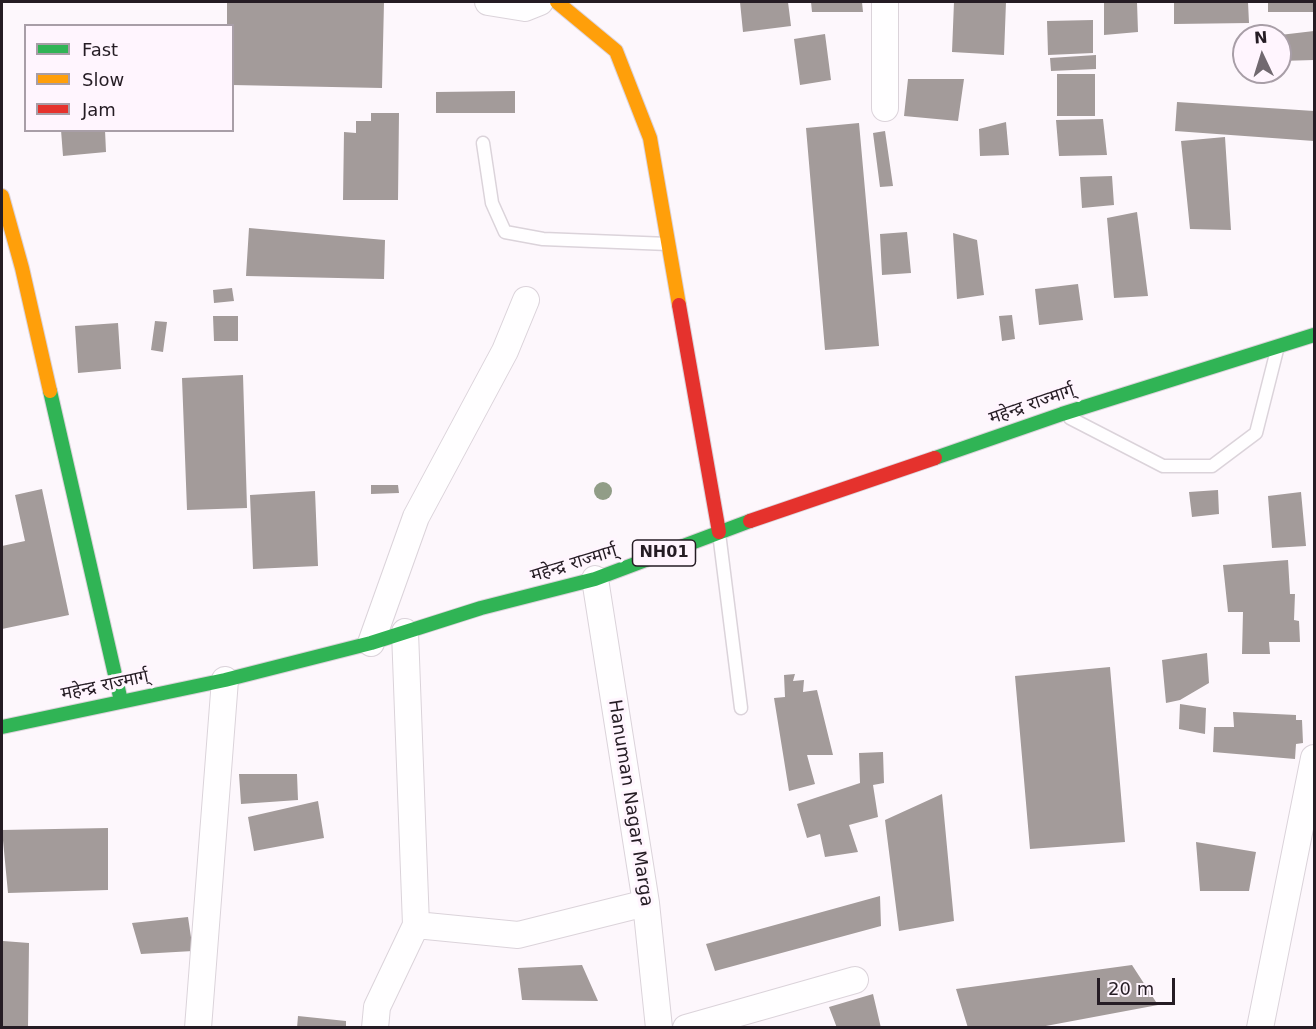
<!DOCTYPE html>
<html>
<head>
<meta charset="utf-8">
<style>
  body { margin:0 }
  #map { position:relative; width:1316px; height:1029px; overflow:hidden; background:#fdf7fc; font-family:"DejaVu Sans",sans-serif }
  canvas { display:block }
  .frame { position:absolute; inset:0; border:3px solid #251c24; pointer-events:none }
  .legend { position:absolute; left:24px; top:24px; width:210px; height:108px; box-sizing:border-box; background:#fff5fe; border:2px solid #a89ea7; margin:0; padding:8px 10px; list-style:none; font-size:18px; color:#251c24 }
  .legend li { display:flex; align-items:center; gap:12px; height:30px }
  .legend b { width:30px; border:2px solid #a89ea7 }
  .north { position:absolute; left:1232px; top:24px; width:60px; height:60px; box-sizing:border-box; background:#fff5fe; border:2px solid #a89ea7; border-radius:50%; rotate:356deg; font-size:16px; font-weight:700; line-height:24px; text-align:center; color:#251c24 }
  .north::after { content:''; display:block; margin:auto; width:21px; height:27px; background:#716970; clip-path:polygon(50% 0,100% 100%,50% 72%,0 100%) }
  .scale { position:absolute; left:1097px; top:978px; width:78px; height:27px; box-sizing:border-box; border:3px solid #251c24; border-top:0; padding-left:8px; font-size:18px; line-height:21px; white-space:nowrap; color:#251c24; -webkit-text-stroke:4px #fff5fe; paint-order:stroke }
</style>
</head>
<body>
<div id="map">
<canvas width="1316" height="1029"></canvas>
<div class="frame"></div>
<ul class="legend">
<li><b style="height:8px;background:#30b455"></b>Fast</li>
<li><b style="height:8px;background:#ff9f0a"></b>Slow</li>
<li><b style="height:8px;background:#e5322d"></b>Jam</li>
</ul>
<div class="north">N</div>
<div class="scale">20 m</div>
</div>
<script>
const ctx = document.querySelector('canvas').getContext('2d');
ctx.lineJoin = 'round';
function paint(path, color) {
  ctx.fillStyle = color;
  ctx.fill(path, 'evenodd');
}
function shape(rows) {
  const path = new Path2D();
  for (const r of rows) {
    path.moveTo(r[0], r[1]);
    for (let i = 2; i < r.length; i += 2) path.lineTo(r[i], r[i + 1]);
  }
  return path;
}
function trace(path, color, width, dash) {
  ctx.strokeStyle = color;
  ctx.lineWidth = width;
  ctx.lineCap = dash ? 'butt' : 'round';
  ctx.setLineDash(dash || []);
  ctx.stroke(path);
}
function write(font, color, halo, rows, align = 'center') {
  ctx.font = font + ' "DejaVu Sans","Noto Sans Devanagari",sans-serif';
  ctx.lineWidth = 6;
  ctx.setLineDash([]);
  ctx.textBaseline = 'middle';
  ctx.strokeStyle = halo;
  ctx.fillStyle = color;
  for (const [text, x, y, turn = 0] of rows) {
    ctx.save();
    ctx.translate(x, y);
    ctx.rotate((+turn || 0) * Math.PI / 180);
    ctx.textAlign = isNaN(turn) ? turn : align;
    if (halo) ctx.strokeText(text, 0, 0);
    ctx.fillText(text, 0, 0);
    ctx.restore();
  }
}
paint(shape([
  [227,2,384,2,382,88,232,85,232,26,227,26],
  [740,2,788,2,791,26,743,32],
  [811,2,862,2,863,12,812,12],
  [954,2,1006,2,1004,55,952,52],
  [1104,2,1137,2,1138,32,1104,35],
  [1174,2,1248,2,1249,23,1174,24],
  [1268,2,1314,2,1314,12,1268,12],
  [1093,20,1093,53,1048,55,1047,21],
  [1314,31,1314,60,1280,61,1280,35],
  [825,34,831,80,800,85,794,39],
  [1096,55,1096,69,1051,71,1050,58],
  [1057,74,1095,74,1095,116,1057,116],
  [908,79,964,79,958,121,904,116],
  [515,91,515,113,436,113,436,92],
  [1177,102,1314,111,1314,141,1175,131],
  [371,113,399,113,398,200,343,200,344,132,356,133,356,121,371,121],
  [1103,119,1107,155,1059,156,1056,120],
  [1006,122,1009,155,980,156,979,129],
  [859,123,879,346,825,350,806,128],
  [61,130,105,130,106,152,63,156],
  [885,131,893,186,880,187,873,133],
  [1225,137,1231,230,1190,229,1181,141],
  [1112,176,1114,205,1082,208,1080,177],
  [1137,212,1148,296,1114,298,1107,218],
  [249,228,385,240,384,279,246,276],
  [907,232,911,273,882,275,880,234],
  [953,233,977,240,984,295,957,299],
  [1078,284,1083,320,1039,325,1035,289],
  [232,288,234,301,214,303,213,290],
  [1012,315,1015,339,1002,341,999,316],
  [213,316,238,316,238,341,214,341],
  [155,321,167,322,163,352,151,350],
  [118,323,121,369,78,373,75,326],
  [243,375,247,508,187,510,182,378],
  [371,485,398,485,399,493,371,494],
  [42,489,69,615,2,629,2,546,25,541,15,495],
  [1218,490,1219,514,1192,517,1189,492],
  [315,491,318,566,253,569,250,495],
  [1301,492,1306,546,1272,548,1268,496],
  [1288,560,1290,594,1295,594,1294,620,1299,621,1300,642,1269,642,1270,654,1242,654,1243,612,1228,612,1223,565],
  [1207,653,1209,683,1180,700,1166,703,1162,660],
  [1110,667,1125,842,1030,849,1015,676],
  [795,674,793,681,804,680,803,692,817,690,833,755,807,755,815,784,789,791,774,698,785,697,784,675],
  [1180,704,1206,708,1205,734,1179,729],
  [1233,712,1296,715,1296,720,1302,720,1303,743,1296,744,1295,759,1213,752,1214,727,1234,727],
  [883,752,884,783,873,785,878,817,849,825,858,852,825,857,820,834,807,838,797,804,860,783,859,753],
  [239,774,297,774,298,800,241,804],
  [942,794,954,921,899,931,885,820],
  [318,801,324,838,254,851,248,817],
  [108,828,108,890,8,893,2,830],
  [1196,842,1256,852,1249,891,1200,891],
  [880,896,881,926,715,971,706,944],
  [188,917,193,951,141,954,132,923],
  [3,941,29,943,28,1028,2,1028],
  [582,965,598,1001,522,1000,518,968],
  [1132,965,1158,1005,1035,1028,968,1028,956,989],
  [873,994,881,1028,837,1028,829,1007],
  [298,1016,346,1021,346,1028,297,1028]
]), '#a39b9a');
const lane = shape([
  [483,143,492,203,505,232,543,239,668,244],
  [1070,418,1163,466,1212,466,1256,433,1277,350],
  [719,533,741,708]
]);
const street = shape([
  [488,2,525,8,540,2],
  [885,108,885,2],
  [595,579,646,903,659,1028],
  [405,632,416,925],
  [371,643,416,517,505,351,526,300],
  [198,1028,225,680],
  [375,1028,377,1007,416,925,518,935,646,903],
  [686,1028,855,980],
  [1260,1028,1314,758]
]);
const fast = shape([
  [50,391,121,701],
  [935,458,1062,414,1314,335],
  [2,727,225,680,371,643,481,608,595,579,750,521]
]);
const slow = shape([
  [557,2,616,51,650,138,679,305],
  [2,196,22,268,50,391]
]);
const jam = shape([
  [679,305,719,532],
  [750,521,935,458]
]);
trace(lane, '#dbd3da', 15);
trace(street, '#dbd3da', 28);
trace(fast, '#dbd3da', 16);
trace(slow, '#dbd3da', 16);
trace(jam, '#dbd3da', 16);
trace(lane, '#fffeff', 12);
trace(street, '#fffeff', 26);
trace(fast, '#30b455', 14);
trace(slow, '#ff9f0a', 14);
trace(jam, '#e5322d', 14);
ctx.fillStyle = '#919d87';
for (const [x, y] of [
  [603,491]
]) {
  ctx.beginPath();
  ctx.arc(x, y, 9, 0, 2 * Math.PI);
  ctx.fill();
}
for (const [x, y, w] of [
  [664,553,63]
]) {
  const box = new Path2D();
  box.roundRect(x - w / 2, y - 13, w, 26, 4.5);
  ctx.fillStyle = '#fff5fe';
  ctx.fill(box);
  trace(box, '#251c24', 1.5);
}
write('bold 16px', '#251c24', null, [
  ["NH01",664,553]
]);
write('18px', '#251c24', '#fff5fe', [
  ["महेन्द्र राज्मार्ग्",1032,405,-19],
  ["महेन्द्र राज्मार्ग्",574,564,-17],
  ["महेन्द्र राज्मार्ग्",105,686,-12],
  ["Hanuman Nagar Marga",630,803,81]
]);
</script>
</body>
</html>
